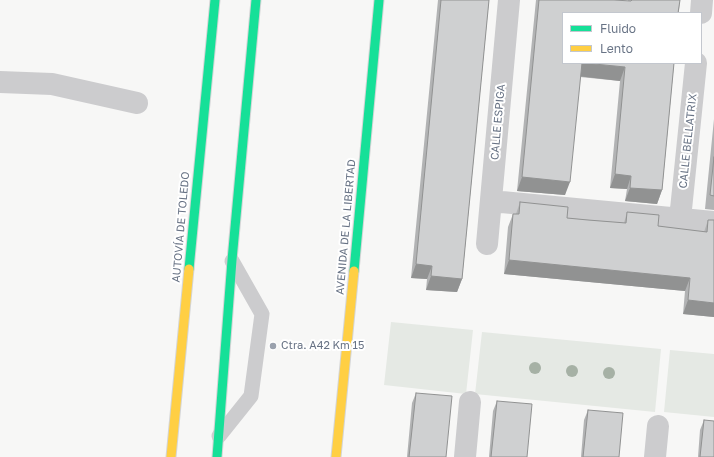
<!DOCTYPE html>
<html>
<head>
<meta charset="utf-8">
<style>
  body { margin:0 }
  #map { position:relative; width:714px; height:457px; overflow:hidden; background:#f7f7f6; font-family:"Golos Text",sans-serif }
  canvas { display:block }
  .legend { position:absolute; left:562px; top:12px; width:140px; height:52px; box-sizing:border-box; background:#fff; border:1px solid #c3c7ce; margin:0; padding:5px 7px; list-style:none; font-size:12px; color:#687385 }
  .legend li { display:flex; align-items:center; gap:8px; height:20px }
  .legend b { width:20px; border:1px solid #c3c7ce }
</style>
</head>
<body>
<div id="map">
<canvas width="714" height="457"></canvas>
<ul class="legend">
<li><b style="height:5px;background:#16e098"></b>Fluido</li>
<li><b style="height:5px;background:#ffcf43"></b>Lento</li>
</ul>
</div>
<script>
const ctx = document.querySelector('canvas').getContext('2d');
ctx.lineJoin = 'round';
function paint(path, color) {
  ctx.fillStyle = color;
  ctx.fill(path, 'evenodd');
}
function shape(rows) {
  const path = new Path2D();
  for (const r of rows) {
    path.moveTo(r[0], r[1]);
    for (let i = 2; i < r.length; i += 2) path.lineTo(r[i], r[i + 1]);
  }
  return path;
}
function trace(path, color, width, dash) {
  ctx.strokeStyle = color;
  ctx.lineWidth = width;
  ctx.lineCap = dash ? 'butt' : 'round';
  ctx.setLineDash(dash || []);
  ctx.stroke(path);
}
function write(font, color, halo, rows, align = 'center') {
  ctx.font = font + ' "Golos Text",sans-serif';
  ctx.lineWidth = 4;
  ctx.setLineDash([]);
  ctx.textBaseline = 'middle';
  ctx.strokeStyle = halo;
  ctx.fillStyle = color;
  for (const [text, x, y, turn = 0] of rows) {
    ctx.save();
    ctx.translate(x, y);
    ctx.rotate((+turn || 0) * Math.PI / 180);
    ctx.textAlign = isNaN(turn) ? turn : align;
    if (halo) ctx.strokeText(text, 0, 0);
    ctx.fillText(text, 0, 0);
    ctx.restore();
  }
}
paint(shape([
  [391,322,473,330,466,394,384,385],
  [482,332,661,349,655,412,475,394],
  [670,350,714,354,714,417,664,412]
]), '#e5e9e4');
const fast = shape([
  [189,269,215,0],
  [354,271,379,0],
  [217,457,232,260,256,0]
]);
const slow = shape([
  [171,457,189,269],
  [336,457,354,271]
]);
trace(fast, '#d4d5d6', 11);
trace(slow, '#d4d5d6', 11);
trace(shape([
  [219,436,251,396,262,314,232,261]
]), '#ccccce', 15);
trace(shape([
  [701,13,702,0],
  [0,82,52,84,137,103],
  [491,201,714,222],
  [680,219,696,63],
  [487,244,509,0],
  [465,457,470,402],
  [655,457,658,426]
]), '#ccccce', 22);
trace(fast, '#16e098', 9);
trace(slow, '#ffcf43', 9);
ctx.fillStyle = '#a6b1a5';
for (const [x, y] of [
  [535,368],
  [572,371],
  [609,373]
]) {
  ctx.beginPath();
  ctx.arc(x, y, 6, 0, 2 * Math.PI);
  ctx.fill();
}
paint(shape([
  [438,0,489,0,462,279,457,292,426,290,427,279,411,278],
  [536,0,614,0,628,1,628,0,680,0,662,190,657,204,625,201,627,189,610,188,620,81,580,77,565,195,517,191],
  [714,119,714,210,705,209],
  [520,202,567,218,624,223,627,212,658,226,704,232,708,220,714,220,714,317,683,314,685,291,504,274,508,227,513,214,516,214],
  [416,393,446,457,407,457,412,403],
  [497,401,527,457,489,457,493,411],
  [588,410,619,457,581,457,584,420],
  [704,420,714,457,698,457,700,430]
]), '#b2b3b4');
paint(shape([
  [581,63,625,67,620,81,577,76],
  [615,174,631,176,627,189,610,188],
  [522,177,570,182,565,195,517,191],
  [630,188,662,190,657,204,625,201],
  [509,260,690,278,685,291,504,274],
  [416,264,432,266,427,279,411,278],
  [431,276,462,279,457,292,426,290],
  [688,300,714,303,714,317,683,314]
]), '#919292');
const building = shape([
  [441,0,489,0,462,279,431,276,432,266,416,264,441,0],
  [539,0,614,0,631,1,632,0,680,0,678,13,563,13,563,63,582,63,570,182,522,177,539,0],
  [584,63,674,63,662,190,630,188,631,176,615,174,625,67,584,63],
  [714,157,714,196,710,195,714,157],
  [520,202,568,207,567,218,588,220,626,223,627,212,659,215,658,226,707,232,708,220,714,220,714,303,688,300,690,278,509,260,513,214,519,214,520,202],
  [416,393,452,396,446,457,409,457,416,393],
  [497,401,532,404,527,457,491,457,497,401],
  [588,410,623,413,619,457,583,457,588,410],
  [704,420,714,421,714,457,700,457,704,420]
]);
paint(building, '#cfd0d1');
trace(building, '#919292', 1);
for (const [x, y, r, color] of [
  [273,346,4,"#9aa1ad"]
]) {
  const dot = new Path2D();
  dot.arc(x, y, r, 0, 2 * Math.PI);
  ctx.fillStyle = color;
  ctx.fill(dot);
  trace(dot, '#fff', 1.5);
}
write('11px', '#687385', '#fff', [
  ["CALLE ESPIGA",498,122,-85],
  ["CALLE BELLATRIX",688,141,-84],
  ["AUTOVÍA DE TOLEDO",181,227,-85],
  ["AVENIDA DE LA LIBERTAD",346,227,-85]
]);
write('11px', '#687385', '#fff', [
  ["Ctra. A42 Km 15",281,346]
], 'left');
</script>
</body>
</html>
